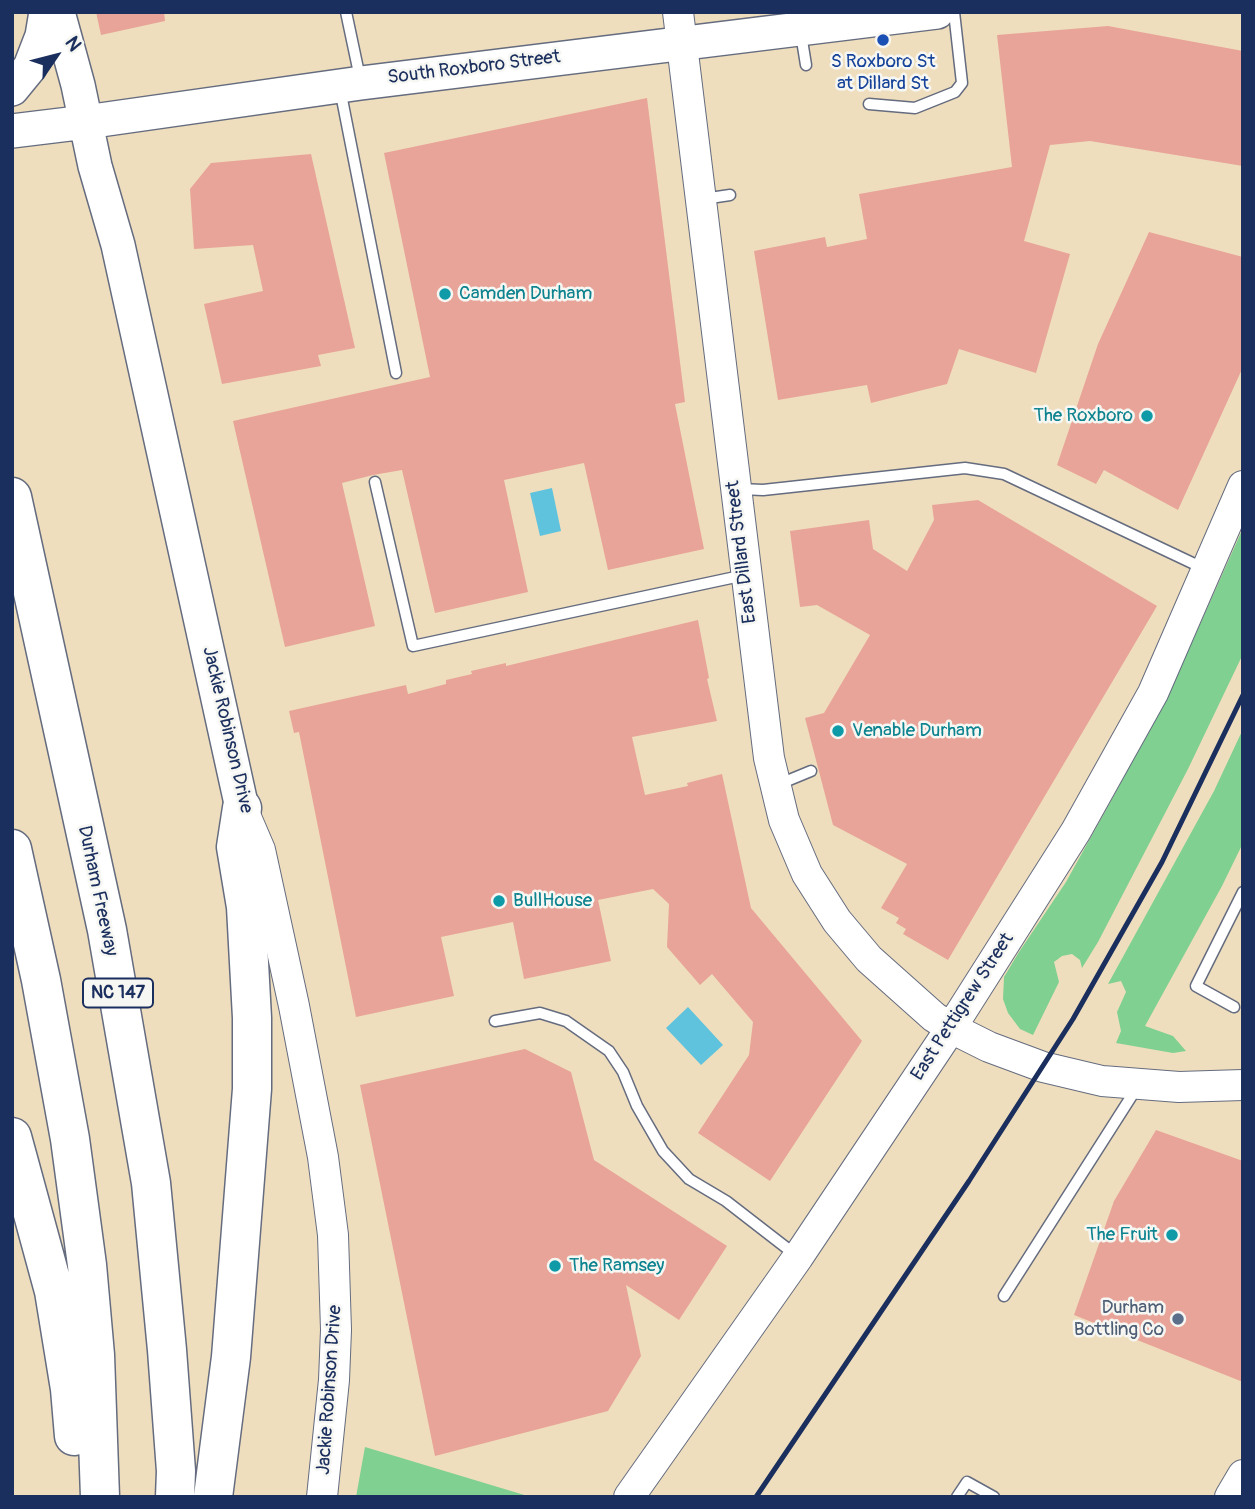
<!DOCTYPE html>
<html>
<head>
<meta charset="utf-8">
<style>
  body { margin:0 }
  #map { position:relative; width:1255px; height:1509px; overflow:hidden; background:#efdebd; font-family:Pangolin,sans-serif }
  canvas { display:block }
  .frame { position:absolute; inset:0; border:14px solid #1b2f5e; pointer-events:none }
  .north { position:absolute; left:21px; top:21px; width:70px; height:70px; -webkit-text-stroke:5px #f6f6f2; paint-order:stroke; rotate:55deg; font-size:19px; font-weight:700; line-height:28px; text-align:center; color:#1b2f5e }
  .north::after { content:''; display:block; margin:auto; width:24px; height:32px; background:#1b2f5e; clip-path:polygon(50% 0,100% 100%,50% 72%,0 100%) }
</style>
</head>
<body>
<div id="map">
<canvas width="1255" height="1509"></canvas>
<div class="frame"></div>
<div class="north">N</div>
</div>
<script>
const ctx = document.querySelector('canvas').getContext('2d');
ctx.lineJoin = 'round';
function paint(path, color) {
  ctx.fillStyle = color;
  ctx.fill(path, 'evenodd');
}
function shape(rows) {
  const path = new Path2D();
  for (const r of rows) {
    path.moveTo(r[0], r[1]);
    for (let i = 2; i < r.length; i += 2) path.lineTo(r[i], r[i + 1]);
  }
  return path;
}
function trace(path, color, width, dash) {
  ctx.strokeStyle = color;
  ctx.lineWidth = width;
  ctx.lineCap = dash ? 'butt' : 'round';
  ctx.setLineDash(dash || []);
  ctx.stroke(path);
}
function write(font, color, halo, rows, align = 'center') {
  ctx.font = font + ' Pangolin,sans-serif';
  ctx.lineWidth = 5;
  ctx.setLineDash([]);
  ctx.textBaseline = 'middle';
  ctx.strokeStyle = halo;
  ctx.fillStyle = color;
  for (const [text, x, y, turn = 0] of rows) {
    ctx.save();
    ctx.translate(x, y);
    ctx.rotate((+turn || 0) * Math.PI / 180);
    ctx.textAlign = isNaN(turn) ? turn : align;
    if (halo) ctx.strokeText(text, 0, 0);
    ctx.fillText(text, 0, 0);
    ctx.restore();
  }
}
paint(shape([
  [1243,528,1243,654,1188,769,1098,942,1082,968,1080,960,1072,954,1062,956,1054,962,1059,982,1033,1035,1020,1029,1008,1013,1003,999,1004,977,1019,952,1066,882,1117,790,1193,640],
  [1243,729,1243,843,1222,886,1145,1026,1173,1036,1186,1051,1173,1053,1116,1043,1121,1031,1117,1012,1126,992,1121,981,1108,984,1214,791],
  [365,1447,531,1497,356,1497]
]), '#7fd091');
paint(shape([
  [552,488,561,531,540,536,530,493],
  [688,1007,723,1045,701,1065,666,1028]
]), '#5fc3dd');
paint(shape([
  [96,12,164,12,165,21,101,35],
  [1108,26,1243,51,1243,166,1090,141,1050,145,1024,241,1070,254,1036,373,959,349,947,384,871,403,867,385,778,400,754,251,825,237,827,247,867,239,859,194,1012,167,997,35],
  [647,98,685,402,675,404,704,549,608,570,584,463,504,480,528,592,435,613,402,470,373,475,342,483,375,626,285,647,233,421,430,377,384,153],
  [311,154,355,348,318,355,321,366,222,384,204,304,263,291,253,245,194,249,190,189,211,163],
  [1149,232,1243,257,1243,367,1178,510,1104,470,1096,484,1057,465,1098,344],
  [978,500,1157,606,948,960,903,934,906,929,896,923,899,918,881,908,907,864,833,825,805,718,824,713,870,635,817,605,800,607,790,531,869,520,873,549,907,571,934,520,932,505],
  [698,620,709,678,707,679,717,721,632,737,645,795,688,786,687,783,722,774,751,908,862,1041,770,1181,698,1133,749,1055,753,1022,712,974,700,985,667,947,669,904,653,889,598,900,611,961,524,979,513,922,441,937,454,996,356,1017,299,732,294,733,289,711,406,685,408,694,446,684,446,680,472,674,471,671,506,663,506,666],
  [525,1049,571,1072,594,1160,727,1246,679,1320,626,1285,641,1356,608,1411,435,1456,360,1085],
  [1156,1130,1243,1161,1243,1382,1074,1315,1114,1201]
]), '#e8a498');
const lane = shape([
  [346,12,360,78],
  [801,34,806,65],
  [340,89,396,373],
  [869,104,915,108,955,92,962,83,954,12],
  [703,199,730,195],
  [375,482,413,646,745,575],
  [740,489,763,490,965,468,1004,474,1205,569],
  [777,785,811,771],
  [1234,1007,1196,986,1243,892],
  [495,1021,540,1013,566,1021,609,1051,623,1072,637,1106,663,1151,689,1179,726,1201,797,1256],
  [1004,1296,1138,1086],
  [957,1497,967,1482,994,1497]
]);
const secondary = shape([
  [678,12,769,758,784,820,807,874,837,921,869,959,934,1017,951,1028,989,1047,1043,1067,1102,1081,1179,1087,1243,1085],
  [242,808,260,850,294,1006,323,1157,333,1235,336,1330,334,1380,322,1497],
  [629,1497,798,1257,951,1028,1076,831,1153,693,1243,486],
  [1230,1497,1243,1475]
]);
const primary = shape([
  [58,12,78,85,95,166,118,245,242,808],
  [12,89,30,67,42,36,46,12],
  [12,131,86,122,361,83,937,12]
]);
const highway = shape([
  [12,497,107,930,151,1183,167,1350,176,1471,175,1497],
  [12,849,41,980,70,1139,87,1265,95,1355,100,1497],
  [12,1137,54,1291,70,1389,74,1436],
  [213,1497,231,1357,252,1089,252,1018,246,907,236,847,242,808]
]);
trace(lane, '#656c7f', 13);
trace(secondary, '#656c7f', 32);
trace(primary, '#656c7f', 36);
trace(highway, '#656c7f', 41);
trace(lane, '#fff', 10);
trace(secondary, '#fff', 30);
trace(primary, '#fff', 33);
trace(highway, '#fff', 38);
trace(shape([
  [756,1497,969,1181,1073,1019,1162,862,1243,695]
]), '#1b2f5e', 5);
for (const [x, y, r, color] of [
  [883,40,7,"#1a4fb4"],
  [445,294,7,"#0f9aa8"],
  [1147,416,7,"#0f9aa8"],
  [838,731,7,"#0f9aa8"],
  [499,901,7,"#0f9aa8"],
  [1172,1235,7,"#0f9aa8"],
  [555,1266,7,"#0f9aa8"],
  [1178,1319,7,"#5c6f8a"]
]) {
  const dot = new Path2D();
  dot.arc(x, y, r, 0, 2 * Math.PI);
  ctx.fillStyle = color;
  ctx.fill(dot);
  trace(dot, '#f6f6f2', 2.5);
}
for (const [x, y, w] of [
  [118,993,70]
]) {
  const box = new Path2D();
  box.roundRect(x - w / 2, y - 14.5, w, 29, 5);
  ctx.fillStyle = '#f6f6f2';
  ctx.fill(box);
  trace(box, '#1b2f5e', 2);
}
write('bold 18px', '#1b2f5e', null, [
  ["NC 147",118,993]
]);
write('19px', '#164399', '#f6f6f2', [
  ["S Roxboro St",883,62],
  ["at Dillard St",883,84]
]);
write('19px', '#1b2f5e', '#f6f6f2', [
  ["South Roxboro Street",474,68,-7],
  ["East Dillard Street",742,552,-97],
  ["Jackie Robinson Drive",227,730,77],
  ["Durham Freeway",97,891,78],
  ["East Pettigrew Street",963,1007,-57],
  ["Jackie Robinson Drive",330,1390,-86]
]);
write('19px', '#0d838f', '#f6f6f2', [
  ["Camden Durham",459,294],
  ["The Roxboro",1133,416,"right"],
  ["Venable Durham",852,731],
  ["BullHouse",513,901],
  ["The Fruit",1158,1235,"right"],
  ["The Ramsey",569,1266]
], 'left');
write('19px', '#4e5e75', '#f6f6f2', [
  ["Durham",1164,1308],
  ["Bottling Co",1164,1330]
], 'right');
</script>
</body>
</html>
